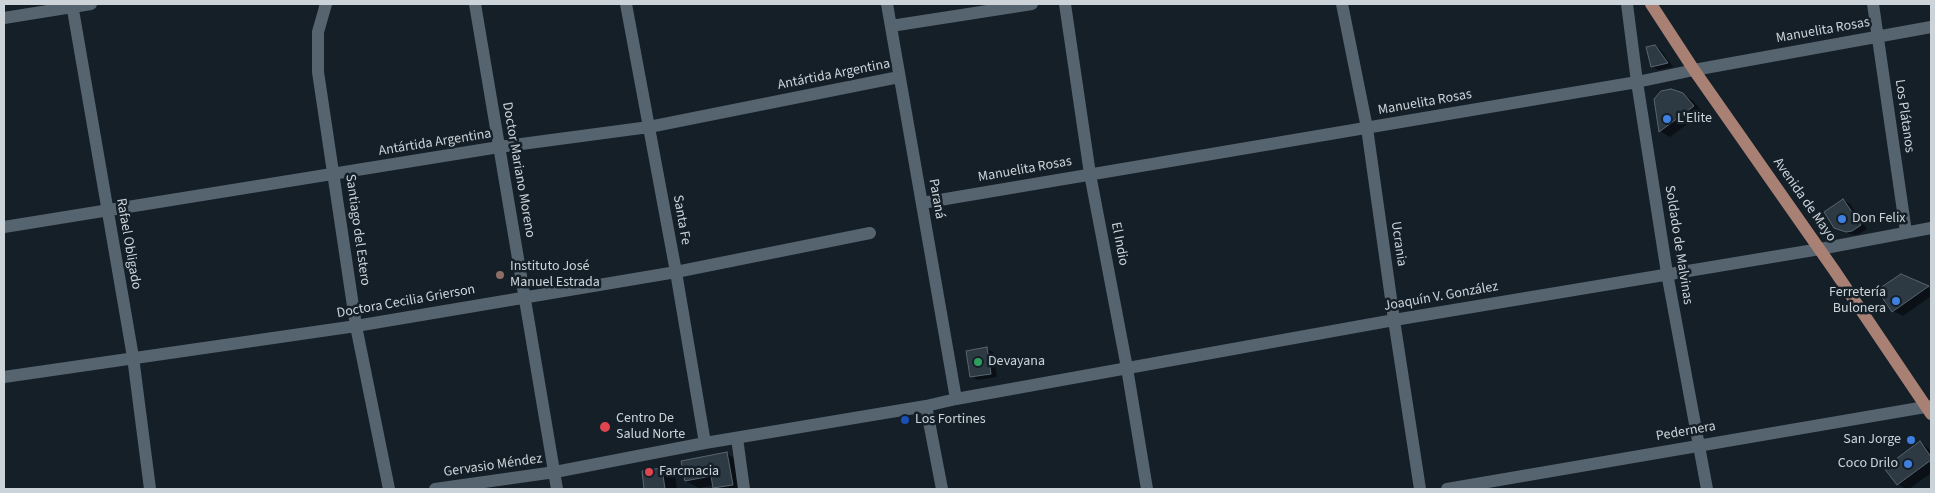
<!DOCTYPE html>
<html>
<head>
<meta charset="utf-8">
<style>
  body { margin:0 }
  #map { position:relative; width:1935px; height:493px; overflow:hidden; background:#141f28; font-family:"Source Sans 3",sans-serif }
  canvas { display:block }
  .frame { position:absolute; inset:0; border:5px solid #ccd4da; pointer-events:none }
</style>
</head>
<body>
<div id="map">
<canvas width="1935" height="493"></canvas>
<div class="frame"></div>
</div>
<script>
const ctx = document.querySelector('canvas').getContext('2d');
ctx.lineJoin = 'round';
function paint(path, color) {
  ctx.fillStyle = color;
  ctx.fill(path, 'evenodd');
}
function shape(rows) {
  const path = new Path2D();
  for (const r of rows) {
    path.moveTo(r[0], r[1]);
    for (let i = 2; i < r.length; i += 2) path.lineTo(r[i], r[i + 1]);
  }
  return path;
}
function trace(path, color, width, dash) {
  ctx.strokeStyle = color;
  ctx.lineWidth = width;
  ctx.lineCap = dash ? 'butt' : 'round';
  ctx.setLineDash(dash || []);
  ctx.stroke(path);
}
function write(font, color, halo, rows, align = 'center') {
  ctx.font = font + ' "Source Sans 3",sans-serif';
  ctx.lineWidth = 5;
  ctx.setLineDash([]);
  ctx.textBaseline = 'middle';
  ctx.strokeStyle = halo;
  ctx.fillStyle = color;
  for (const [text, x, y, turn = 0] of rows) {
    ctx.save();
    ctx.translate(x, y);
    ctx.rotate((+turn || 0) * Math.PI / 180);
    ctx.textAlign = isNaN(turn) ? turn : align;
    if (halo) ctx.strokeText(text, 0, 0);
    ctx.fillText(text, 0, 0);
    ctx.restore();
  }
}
paint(shape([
  [1655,46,1661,50,1673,67,1658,70,1652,66],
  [1683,94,1693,101,1703,112,1670,137,1660,131,1655,99],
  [1843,200,1850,204,1867,229,1859,234,1853,235,1835,227],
  [1901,275,1931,289,1931,296,1903,316,1893,311],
  [987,349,993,352,997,377,978,380,971,376],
  [1920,443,1931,450,1931,473,1909,489,1906,489,1898,484,1886,468],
  [727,454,740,461,745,489,717,489,714,485,699,488,686,481],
  [662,469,675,476,677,489,646,489,643,472]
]), '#0007');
const building = shape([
  [1655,45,1668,63,1651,67,1646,47,1655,45],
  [1671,89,1683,93,1694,106,1659,132,1654,99,1661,91,1671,89],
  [1843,199,1861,225,1852,231,1846,232,1834,228,1824,212,1843,199],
  [1901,274,1929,286,1892,312,1877,290,1901,274],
  [987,347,991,374,970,377,966,351,987,347],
  [1920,441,1931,457,1931,460,1897,485,1884,468,1920,441],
  [727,452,733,485,713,488,711,476,685,481,681,461,727,452],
  [662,468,665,489,644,489,642,471,662,468]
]);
paint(building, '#2d3a44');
trace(building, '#586570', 1);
trace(shape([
  [72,4,133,357,150,489],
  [326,4,318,32,318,72,356,326,389,489],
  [475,4,557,489],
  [626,4,676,272,705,443],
  [887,4,956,399],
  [1065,4,1090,174,1127,368,1147,489],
  [1342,4,1367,128,1394,320,1420,489],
  [1627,4,1637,82,1667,273,1707,489],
  [1873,4,1906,232],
  [4,18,91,4],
  [891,26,1032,4],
  [922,203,1637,82,1694,70,1931,27],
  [4,227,499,147,649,127,899,77],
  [4,377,356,326,676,272,870,233],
  [926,406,942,489],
  [737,438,744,489],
  [435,489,555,472,705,443,926,406,956,399,1394,320,1820,249,1931,228],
  [1447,489,1931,406]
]), '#56646f', 12);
trace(shape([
  [1651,4,1694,70,1834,270,1931,414]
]), '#a98074', 12);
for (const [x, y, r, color] of [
  [1667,119,5,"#3f7fe0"],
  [1842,219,5,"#3f7fe0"],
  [500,275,5,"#8d6e63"],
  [1896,301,5,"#3f7fe0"],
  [978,362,5,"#2e9e5b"],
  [905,420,5,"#1a4fb4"],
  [605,427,6,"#e0444e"],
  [1911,440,5,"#3f7fe0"],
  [1908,464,5,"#3f7fe0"],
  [649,472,5,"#e0444e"]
]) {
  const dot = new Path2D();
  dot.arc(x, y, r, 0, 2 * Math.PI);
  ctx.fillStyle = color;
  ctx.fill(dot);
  trace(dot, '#141f28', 2);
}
write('14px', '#ccd4da', '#141f28', [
  ["Manuelita Rosas",1823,31,-10],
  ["Antártida Argentina",834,75,-11],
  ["Manuelita Rosas",1425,103,-10],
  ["Los Plátanos",1904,116,82],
  ["Antártida Argentina",435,143,-9],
  ["Doctor Mariano Moreno",518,170,80],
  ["Manuelita Rosas",1025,170,-10],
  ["Paraná",936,199,80],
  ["Avenida de Mayo",1804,200,55],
  ["Santa Fe",681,220,80],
  ["Santiago del Estero",357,230,82],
  ["Rafael Obligado",128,244,80],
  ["El Indio",1119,244,79],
  ["Ucrania",1398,244,82],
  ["Soldado de Malvinas",1678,245,81],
  ["Joaquín V. González",1441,297,-10],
  ["Doctora Cecilia Grierson",406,302,-10],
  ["Pedernera",1686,432,-10],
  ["Gervasio Méndez",493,466,-8]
]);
write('14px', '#ccd4da', '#141f28', [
  ["L'Elite",1677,119],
  ["Don Felix",1852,219],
  ["Instituto José",510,267],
  ["Manuel Estrada",510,283],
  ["Ferretería",1886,293,"right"],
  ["Bulonera",1886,309,"right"],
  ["Devayana",988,362],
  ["Centro De",616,419],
  ["Salud Norte",616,435],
  ["Los Fortines",915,420],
  ["San Jorge",1901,440,"right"],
  ["Coco Drilo",1898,464,"right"],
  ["Farcmacia",659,472]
], 'left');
</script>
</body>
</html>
